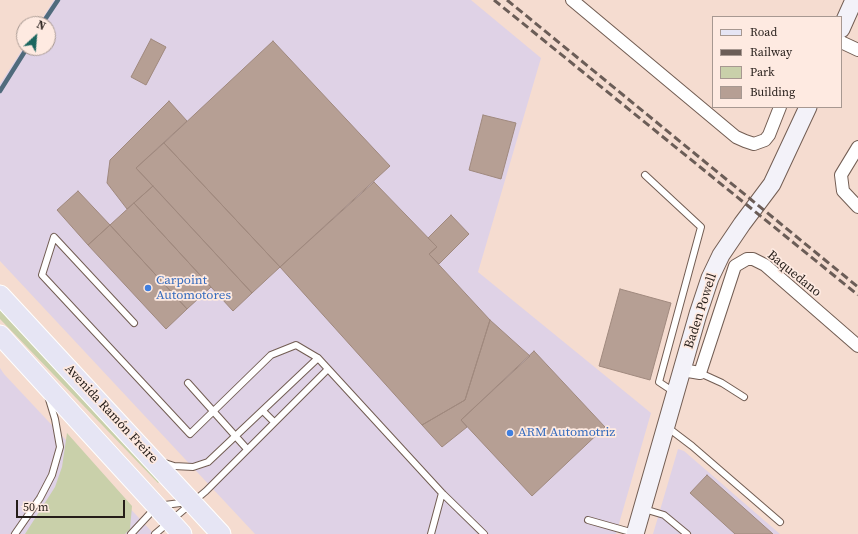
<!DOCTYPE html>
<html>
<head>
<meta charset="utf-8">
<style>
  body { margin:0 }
  #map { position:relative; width:858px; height:534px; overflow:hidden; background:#f5dcd0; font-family:"Source Serif 4",serif }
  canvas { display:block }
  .legend { position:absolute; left:712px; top:16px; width:130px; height:92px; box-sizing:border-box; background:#feeae1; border:1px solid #a79891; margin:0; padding:5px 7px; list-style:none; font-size:12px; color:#251d19 }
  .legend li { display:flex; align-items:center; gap:8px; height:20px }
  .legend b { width:20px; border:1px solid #a79891 }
  .north { position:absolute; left:16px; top:16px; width:40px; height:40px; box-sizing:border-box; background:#feeae1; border:1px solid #a79891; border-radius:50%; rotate:26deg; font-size:11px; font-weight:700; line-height:16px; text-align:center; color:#251d19 }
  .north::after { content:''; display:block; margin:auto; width:14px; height:18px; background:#1b665f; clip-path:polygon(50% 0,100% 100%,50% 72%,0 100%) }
  .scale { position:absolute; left:16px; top:500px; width:109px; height:18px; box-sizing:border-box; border:2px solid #251d19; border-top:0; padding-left:5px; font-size:12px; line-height:14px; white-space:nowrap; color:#251d19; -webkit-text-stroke:3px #feeae1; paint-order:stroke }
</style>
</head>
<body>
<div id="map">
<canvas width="858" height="534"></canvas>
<ul class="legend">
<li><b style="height:5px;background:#e6e5f4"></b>Road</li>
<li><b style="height:5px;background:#6b5d57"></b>Railway</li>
<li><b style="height:11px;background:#c9d0aa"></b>Park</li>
<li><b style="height:11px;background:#b69f94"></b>Building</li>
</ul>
<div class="north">N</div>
<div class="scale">50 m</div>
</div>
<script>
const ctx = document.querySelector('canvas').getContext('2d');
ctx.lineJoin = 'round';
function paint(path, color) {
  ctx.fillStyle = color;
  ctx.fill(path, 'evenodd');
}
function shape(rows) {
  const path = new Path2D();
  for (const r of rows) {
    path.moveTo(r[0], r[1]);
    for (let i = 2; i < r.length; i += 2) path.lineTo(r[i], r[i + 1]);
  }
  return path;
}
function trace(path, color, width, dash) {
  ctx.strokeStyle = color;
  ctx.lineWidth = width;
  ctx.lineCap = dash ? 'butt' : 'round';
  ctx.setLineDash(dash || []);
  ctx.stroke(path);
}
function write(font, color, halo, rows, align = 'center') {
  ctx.font = font + ' "Source Serif 4",serif';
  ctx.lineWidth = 3.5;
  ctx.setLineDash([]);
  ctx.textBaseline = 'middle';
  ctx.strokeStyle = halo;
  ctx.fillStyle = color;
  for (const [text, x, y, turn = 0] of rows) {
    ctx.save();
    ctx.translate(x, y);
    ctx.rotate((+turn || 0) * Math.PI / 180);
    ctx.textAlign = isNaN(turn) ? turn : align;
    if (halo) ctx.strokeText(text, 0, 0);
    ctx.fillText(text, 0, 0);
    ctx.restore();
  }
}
paint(shape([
  [54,0,471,0,541,58,478,272,651,413,616,534,255,534,0,261,0,84,24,47,48,48,48,24,39,24],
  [0,368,4,374,154,534,0,534],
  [678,449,684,451,780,534,653,534]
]), '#dfd2e6');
paint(shape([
  [0,309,161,480,158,483,0,319],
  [67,433,132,506,130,529,125,534,25,534,55,487,62,467]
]), '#c9d0aa');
trace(shape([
  [42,24,58,0],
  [0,91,27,48]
]), '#506b7c', 4.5);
const building = shape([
  [151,39,166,47,146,85,131,77,151,39],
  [273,41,390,166,280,267,164,143,273,41],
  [169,101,187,121,136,168,153,186,127,209,107,183,110,160,169,101],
  [483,115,516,123,501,179,469,170,483,115],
  [164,143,280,267,252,293,136,168,164,143],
  [374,182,437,247,429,254,490,320,465,400,422,425,280,267,374,182],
  [153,186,252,293,233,311,134,203,153,186],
  [78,191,110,225,88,245,57,210,78,191],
  [134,203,211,287,187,309,110,225,134,203],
  [451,215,469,234,439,264,429,254,437,247,428,238,451,215],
  [110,225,187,309,166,329,88,245,110,225],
  [620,289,671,303,650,380,599,366,620,289],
  [490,320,530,356,461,420,467,427,442,447,422,425,465,400,490,320],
  [534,351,605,427,532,496,461,420,534,351],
  [707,475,773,534,735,534,690,493,707,475]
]);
paint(building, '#b69f94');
trace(building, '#a0897e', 1);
const lane = shape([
  [645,175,701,227,659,382,674,392],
  [134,323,54,237,42,275,190,434,271,355,296,345,318,358,442,493,484,534],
  [700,373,722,383,744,397],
  [188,383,247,449],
  [263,411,274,422],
  [667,427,692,446,780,522],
  [162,462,174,466,193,467,208,462,318,358],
  [644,509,664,515,687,534],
  [588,520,634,533],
  [15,534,40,498,52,475,60,447,55,419,48,396],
  [131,534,157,506,188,502],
  [155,534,206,491,328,369],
  [431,534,442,493]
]);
const street = shape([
  [572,0,736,137,745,141,754,144,765,140,769,135,780,107],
  [841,42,858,50],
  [858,147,841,175,843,191,858,207],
  [682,370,700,373,735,266,747,259,753,259,765,265,858,346]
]);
const secondary = shape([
  [841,29,854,0],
  [635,534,698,314,710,278,721,255,742,224,772,184,808,107]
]);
const primary = shape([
  [0,295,221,534],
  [0,335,182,534]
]);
trace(lane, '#725d53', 8);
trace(street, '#725d53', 14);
trace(secondary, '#725d53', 19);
trace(primary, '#fff', 21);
trace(lane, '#fff', 6);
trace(street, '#fff', 12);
trace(secondary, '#f3f2f9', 17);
trace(primary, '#e6e5f4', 19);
trace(shape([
  [494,0,858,295],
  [507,0,858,287]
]), '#6b5d57', 3, [8, 4]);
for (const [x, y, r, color] of [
  [148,288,4,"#3f7fe0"],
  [510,433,4,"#3f7fe0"]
]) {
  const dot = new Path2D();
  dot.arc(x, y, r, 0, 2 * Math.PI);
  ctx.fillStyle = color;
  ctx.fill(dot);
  trace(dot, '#feeae1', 1.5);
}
write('13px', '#251d19', '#feeae1', [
  ["Baquedano",794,274,39],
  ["Baden Powell",701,311,-72],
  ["Avenida Ramón Freire",111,414,47]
]);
write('13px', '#366cbe', '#feeae1', [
  ["Carpoint",156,281],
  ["Automotores",156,296],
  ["ARM Automotriz",518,433]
], 'left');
</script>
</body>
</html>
